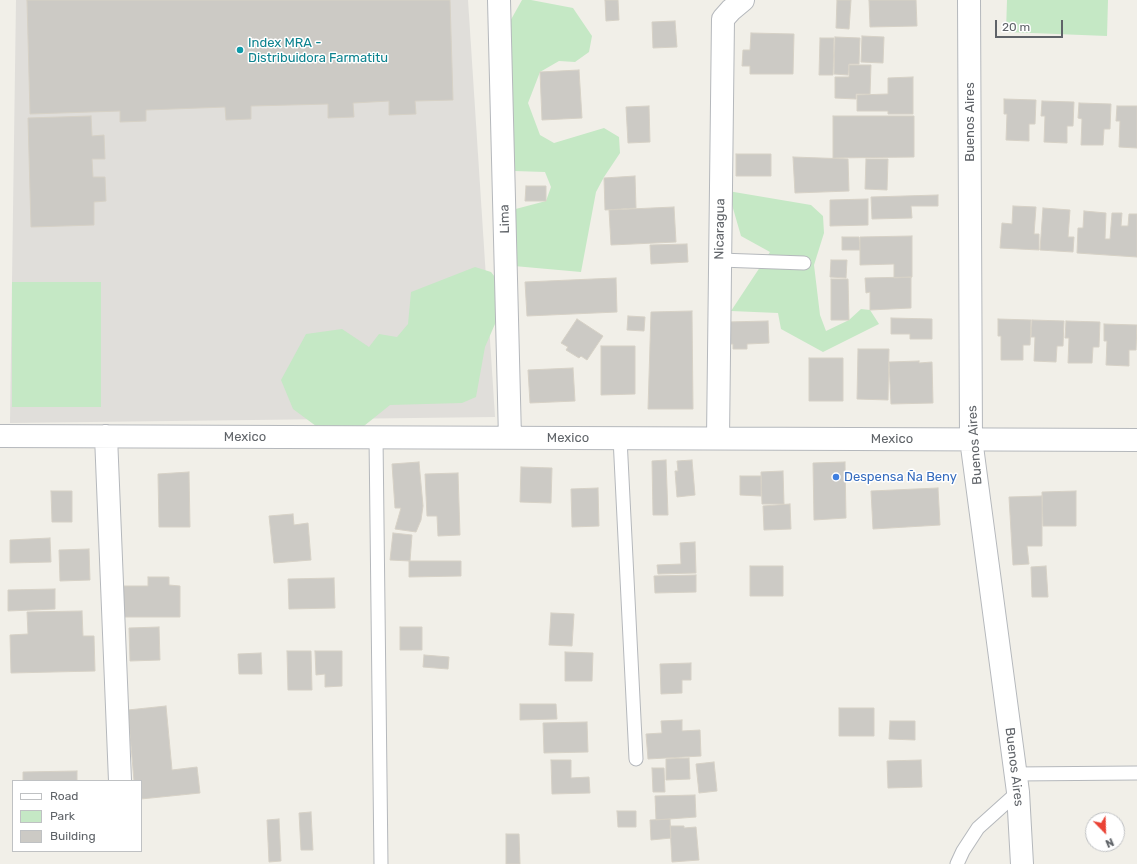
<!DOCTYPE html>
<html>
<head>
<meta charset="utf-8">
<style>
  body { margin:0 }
  #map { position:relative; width:1137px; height:864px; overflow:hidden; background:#f1efe8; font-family:Rubik,sans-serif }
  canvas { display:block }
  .legend { position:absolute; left:12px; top:780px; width:130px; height:72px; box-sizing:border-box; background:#fff; border:1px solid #bfc1c3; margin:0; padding:5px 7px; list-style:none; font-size:12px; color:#5f6368 }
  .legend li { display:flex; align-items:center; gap:8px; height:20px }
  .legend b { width:20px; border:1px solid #bfc1c3 }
  .north { position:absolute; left:1085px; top:812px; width:40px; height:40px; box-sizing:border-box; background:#fff; border:1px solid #bfc1c3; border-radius:50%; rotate:157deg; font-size:11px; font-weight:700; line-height:16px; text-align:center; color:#5f6368 }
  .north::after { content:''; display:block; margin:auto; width:14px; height:18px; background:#ea4335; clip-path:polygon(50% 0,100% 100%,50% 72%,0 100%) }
  .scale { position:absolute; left:995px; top:20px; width:68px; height:18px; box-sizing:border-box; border:2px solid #5f6368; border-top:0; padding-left:5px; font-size:12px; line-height:14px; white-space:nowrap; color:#5f6368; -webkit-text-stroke:3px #fff; paint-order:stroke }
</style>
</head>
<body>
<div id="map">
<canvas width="1137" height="864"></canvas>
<ul class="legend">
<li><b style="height:5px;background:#fff"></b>Road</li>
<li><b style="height:11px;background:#c5e8c5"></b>Park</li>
<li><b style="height:11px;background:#cccac5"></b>Building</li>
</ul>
<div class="north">N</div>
<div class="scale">20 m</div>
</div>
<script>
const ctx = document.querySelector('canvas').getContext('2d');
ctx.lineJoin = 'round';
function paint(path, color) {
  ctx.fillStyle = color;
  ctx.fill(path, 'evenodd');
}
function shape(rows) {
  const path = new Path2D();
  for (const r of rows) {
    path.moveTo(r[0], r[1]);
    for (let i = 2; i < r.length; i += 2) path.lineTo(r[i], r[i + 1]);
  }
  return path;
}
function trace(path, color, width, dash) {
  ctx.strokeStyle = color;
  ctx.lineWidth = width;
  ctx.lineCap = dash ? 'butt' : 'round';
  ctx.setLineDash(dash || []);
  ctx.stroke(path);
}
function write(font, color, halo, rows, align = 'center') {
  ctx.font = font + ' Rubik,sans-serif';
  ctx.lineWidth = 3;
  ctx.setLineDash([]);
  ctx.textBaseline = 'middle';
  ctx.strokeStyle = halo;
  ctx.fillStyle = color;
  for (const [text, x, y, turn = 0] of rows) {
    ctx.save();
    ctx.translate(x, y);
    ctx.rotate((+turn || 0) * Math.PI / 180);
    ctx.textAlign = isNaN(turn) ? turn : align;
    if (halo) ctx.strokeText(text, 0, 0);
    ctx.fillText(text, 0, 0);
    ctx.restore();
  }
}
paint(shape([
  [16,0,468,0,495,417,10,423]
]), '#e0deda');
paint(shape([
  [522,0,531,0,573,8,592,36,589,52,575,62,559,61,540,72,528,103,540,135,554,143,604,128,619,137,620,153,604,177,596,192,581,272,514,266,508,211,546,201,551,187,545,172,514,171,504,32],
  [1007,0,1108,0,1107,36,1006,32],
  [728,191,811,205,823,216,824,233,814,265,820,315,826,331,849,320,861,309,870,310,879,324,823,352,781,329,778,313,731,311,770,252,741,236],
  [475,267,491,272,502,286,505,301,485,347,476,397,462,403,390,405,354,434,320,429,293,409,281,380,306,334,342,329,369,347,379,334,397,337,408,324,411,292],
  [12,282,101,282,101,407,12,407]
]), '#c5e8c5');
const building = shape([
  [27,0,450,0,453,100,415,101,416,114,389,115,389,101,353,103,354,117,328,118,328,104,251,106,251,119,226,120,225,107,146,110,146,121,120,122,120,111,30,114,27,0],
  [605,0,618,0,619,20,606,21,605,0],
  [837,0,851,0,849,29,836,28,837,0],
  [869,0,916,0,917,26,870,27,869,0],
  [675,21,677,47,653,48,652,22,675,21],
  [751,33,794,34,793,74,750,74,750,66,742,66,743,50,750,50,751,33],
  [862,36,884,37,883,63,861,62,862,36],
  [835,37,860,38,859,64,849,64,848,75,834,74,835,37],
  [820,38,834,38,833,75,819,75,820,38],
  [849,65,871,65,870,94,856,94,856,99,835,98,835,77,849,77,849,65],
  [579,70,582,118,542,120,540,72,579,70],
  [913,77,913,114,888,114,888,111,857,111,857,95,888,94,888,78,913,77],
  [1004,99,1036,100,1035,124,1029,124,1029,141,1006,140,1007,114,1004,114,1004,99],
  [1042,101,1074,102,1073,126,1067,126,1067,143,1044,142,1045,116,1041,116,1042,101],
  [1079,103,1111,104,1110,129,1104,129,1103,145,1081,145,1082,119,1078,118,1079,103],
  [649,106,650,142,628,143,626,107,649,106],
  [1117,106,1137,106,1137,148,1119,147,1120,121,1116,121,1117,106],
  [91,116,92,136,104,135,105,159,92,159,93,177,105,177,106,201,94,202,94,225,31,227,28,118,91,116],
  [833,116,914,116,914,157,833,158,833,116],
  [736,154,771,154,771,176,736,176,736,154],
  [793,157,848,159,849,191,795,193,793,157],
  [866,159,888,159,887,190,865,189,866,159],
  [635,176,636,208,605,210,604,178,635,176],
  [526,186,546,186,546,201,525,201,526,186],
  [938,195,938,206,911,206,912,218,872,219,871,197,938,195],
  [868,199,868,225,830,226,830,200,868,199],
  [1013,206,1036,207,1034,234,1039,234,1039,250,1000,248,1002,223,1012,224,1013,206],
  [674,207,676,242,611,245,609,210,674,207],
  [1043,208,1070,210,1068,237,1074,237,1073,252,1040,250,1043,208],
  [1084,211,1106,213,1105,239,1110,239,1112,213,1122,213,1121,226,1128,226,1129,214,1137,214,1137,257,1077,253,1078,228,1083,228,1084,211],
  [912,236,912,277,894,278,894,264,860,265,860,237,912,236],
  [842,237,859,237,860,250,842,250,842,237],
  [687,244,688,262,651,264,650,245,687,244],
  [831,260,847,260,846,278,830,277,831,260],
  [911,277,911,308,870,310,870,292,866,293,865,278,911,277],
  [616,278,617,312,527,316,525,282,616,278],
  [831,279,848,279,849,320,831,320,831,279],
  [692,311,693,409,648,409,651,312,692,311],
  [628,316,645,317,644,331,627,330,628,316],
  [891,318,932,319,932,339,910,339,910,334,891,334,891,318],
  [577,319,603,336,587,360,581,356,579,358,566,350,568,347,561,343,577,319],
  [998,319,1031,320,1030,345,1023,345,1023,360,1001,360,1001,336,998,336,998,319],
  [1032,320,1064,321,1063,346,1057,346,1056,362,1034,361,1035,337,1031,337,1032,320],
  [768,321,769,343,747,344,747,349,733,349,733,344,727,344,727,322,768,321],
  [1066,321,1100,322,1099,347,1093,347,1092,363,1068,363,1069,338,1065,338,1066,321],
  [1104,324,1137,325,1136,350,1129,350,1129,366,1106,365,1107,341,1104,341,1104,324],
  [601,346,635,346,635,394,601,395,601,346],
  [858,349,889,349,888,400,857,399,858,349],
  [809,358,843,358,843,401,809,401,809,358],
  [919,361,919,363,932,362,933,403,891,404,889,362,919,361],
  [573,368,575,401,530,403,528,370,573,368],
  [666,460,668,515,653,515,652,461,666,460],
  [692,460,695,495,677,497,675,471,678,471,677,461,692,460],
  [419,462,423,506,421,520,416,532,395,529,401,508,395,508,392,464,419,462],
  [845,462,846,518,814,520,813,463,845,462],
  [521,467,552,468,551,503,520,502,521,467],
  [783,471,784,504,762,504,761,472,783,471],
  [189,472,190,527,159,527,158,474,189,472],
  [458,473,460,535,438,536,437,516,427,516,425,474,458,473],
  [740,476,761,476,761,496,740,495,740,476],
  [598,488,599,526,572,527,571,489,598,488],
  [938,488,940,525,873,529,871,491,938,488],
  [51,491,72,491,72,522,52,522,51,491],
  [1076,491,1076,526,1043,526,1042,492,1076,491],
  [1042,496,1042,546,1027,546,1029,564,1013,565,1009,497,1042,496],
  [790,504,791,529,764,530,763,506,790,504],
  [293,514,294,525,308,523,311,560,274,563,269,516,293,514],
  [393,533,412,535,410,561,390,560,393,533],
  [50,538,51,562,10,563,10,540,50,538],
  [695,542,696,573,658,574,657,565,681,564,680,543,695,542],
  [89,549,90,580,60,581,59,550,89,549],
  [409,561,461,561,461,576,409,577,409,561],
  [750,566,783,566,783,596,750,596,750,566],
  [1046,566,1048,597,1032,597,1031,567,1046,566],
  [696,575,696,592,655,593,654,576,696,575],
  [148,577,169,577,169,585,180,586,180,617,116,617,116,586,148,586,148,577],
  [334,578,335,608,289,609,288,579,334,578],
  [55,589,55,609,8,611,8,590,55,589],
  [82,611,83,636,94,636,95,671,11,673,10,635,28,634,27,612,82,611],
  [551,613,574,614,572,646,549,645,551,613],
  [159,627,160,660,130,661,129,628,159,627],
  [400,627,422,627,422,650,400,650,400,627],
  [287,651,311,651,312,690,288,690,287,651],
  [315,651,342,651,342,686,325,687,325,674,316,675,315,651],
  [565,652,593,653,592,681,565,681,565,652],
  [261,653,262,674,239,674,238,654,261,653],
  [424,655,449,657,448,669,423,667,424,655],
  [691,663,691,680,682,680,682,693,661,694,660,664,691,663],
  [520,704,556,704,557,719,520,720,520,704],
  [166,706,172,770,197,767,200,793,141,799,141,781,134,781,128,710,166,706],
  [839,708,874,708,874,736,839,736,839,708],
  [682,720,682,731,700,730,701,756,648,759,646,734,662,733,661,721,682,720],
  [890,721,915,721,915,740,889,739,890,721],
  [587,722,588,752,544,753,543,723,587,722],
  [689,758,690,779,666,780,666,759,689,758],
  [551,760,571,760,571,778,589,777,590,793,552,794,551,760],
  [921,760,922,787,888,788,887,761,921,760],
  [714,762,717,791,699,793,696,764,714,762],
  [652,768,664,768,665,792,653,792,652,768],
  [77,771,77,781,23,781,23,772,77,771],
  [695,795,696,817,656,820,655,796,695,795],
  [617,811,636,811,636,827,618,827,617,811],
  [311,812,313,850,301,850,299,813,311,812],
  [279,819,281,861,269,862,267,820,279,819],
  [670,819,671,838,651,840,650,820,670,819],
  [670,826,684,826,684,828,696,827,699,860,672,862,670,826],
  [506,834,519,834,520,864,506,864,506,834]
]);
paint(building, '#cccac5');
trace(building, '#d6d1c6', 1);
const service = shape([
  [720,260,804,263],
  [376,437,381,864],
  [620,438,636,759],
  [1015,774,1137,773],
  [957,864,963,851,978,828,1018,792]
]);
const minor = shape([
  [499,0,510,438],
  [969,0,971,439,1018,792,1022,864],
  [0,436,1137,440],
  [106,436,120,781],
  [718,438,723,19,731,10,743,0]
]);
trace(service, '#b5b8bc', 15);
trace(minor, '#b5b8bc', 24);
trace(service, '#fff', 13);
trace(minor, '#fff', 22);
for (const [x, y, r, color] of [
  [240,50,4,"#0f9aa8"],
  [836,477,4,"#3f7fe0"]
]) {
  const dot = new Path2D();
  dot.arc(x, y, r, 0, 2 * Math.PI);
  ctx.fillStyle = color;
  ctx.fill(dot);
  trace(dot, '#fff', 1.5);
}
write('13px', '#0d838f', '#fff', [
  ["Index MRA -",248,43],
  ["Distribuidora Farmatitu",248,58]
], 'left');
write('13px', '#5f6368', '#fff', [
  ["Buenos Aires",970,122,-90],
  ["Lima",505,219,-91],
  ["Nicaragua",720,229,-89],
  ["Mexico",245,437],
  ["Mexico",568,438],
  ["Mexico",892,439],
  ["Buenos Aires",975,445,-94],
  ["Buenos Aires",1014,767,83]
]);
write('13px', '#366cbe', '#fff', [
  ["Despensa Ña Beny",844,477]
], 'left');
</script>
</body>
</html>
